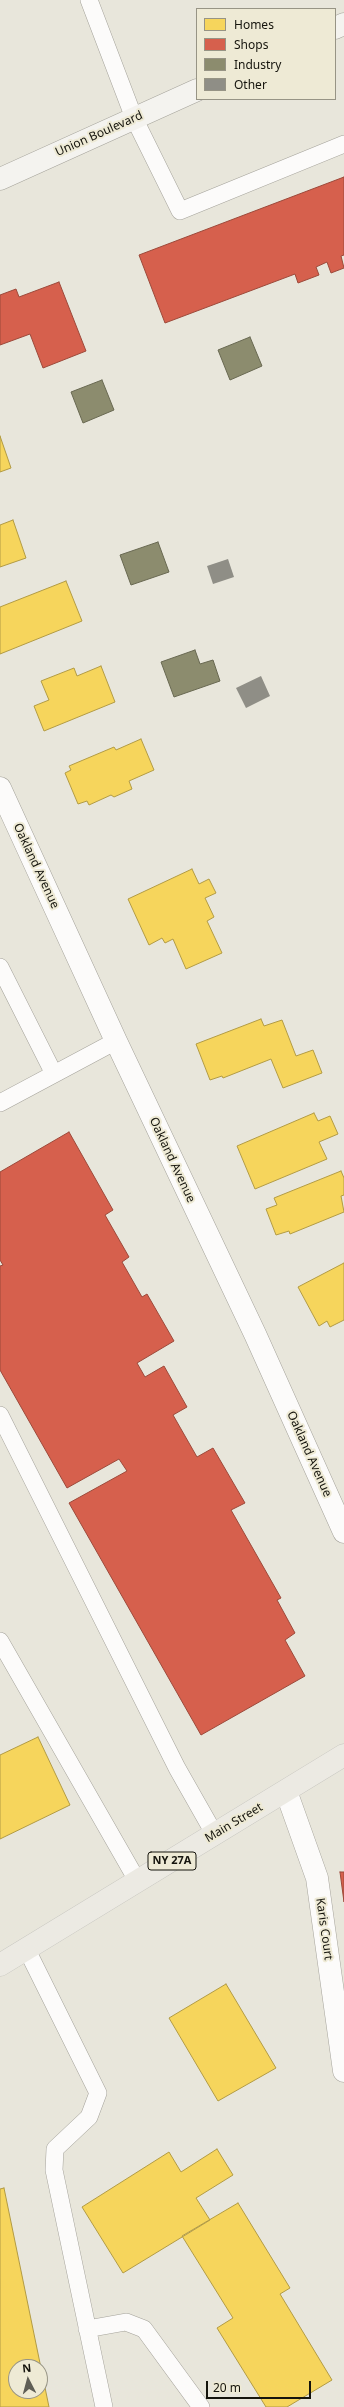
<!DOCTYPE html>
<html>
<head>
<meta charset="utf-8">
<style>
  body { margin:0 }
  #map { position:relative; width:344px; height:2407px; overflow:hidden; background:#e8e6db; font-family:"Noto Sans",sans-serif }
  canvas { display:block }
  .legend { position:absolute; left:196px; top:8px; width:140px; height:92px; box-sizing:border-box; background:#eeead5; border:1px solid #979485; margin:0; padding:5px 7px; list-style:none; font-size:12px; color:#15140d }
  .legend li { display:flex; align-items:center; gap:8px; height:20px }
  .legend b { width:20px; border:1px solid #979485 }
  .north { position:absolute; left:8px; top:2359px; width:40px; height:40px; box-sizing:border-box; background:#eeead5; border:1px solid #979485; border-radius:50%; rotate:354deg; font-size:11px; font-weight:700; line-height:16px; text-align:center; color:#15140d }
  .north::after { content:''; display:block; margin:auto; width:14px; height:18px; background:#5f5e55; clip-path:polygon(50% 0,100% 100%,50% 72%,0 100%) }
  .scale { position:absolute; left:206px; top:2381px; width:105px; height:18px; box-sizing:border-box; border:2px solid #15140d; border-top:0; padding-left:5px; font-size:12px; line-height:14px; white-space:nowrap; color:#15140d; -webkit-text-stroke:3px #eeead5; paint-order:stroke }
</style>
</head>
<body>
<div id="map">
<canvas width="344" height="2407"></canvas>
<ul class="legend">
<li><b style="height:11px;background:#f6d55c"></b>Homes</li>
<li><b style="height:11px;background:#d6604d"></b>Shops</li>
<li><b style="height:11px;background:#8c8c6e"></b>Industry</li>
<li><b style="height:11px;background:#8f8e86"></b>Other</li>
</ul>
<div class="north">N</div>
<div class="scale">20 m</div>
</div>
<script>
const ctx = document.querySelector('canvas').getContext('2d');
ctx.lineJoin = 'round';
function paint(path, color) {
  ctx.fillStyle = color;
  ctx.fill(path, 'evenodd');
}
function shape(rows) {
  const path = new Path2D();
  for (const r of rows) {
    path.moveTo(r[0], r[1]);
    for (let i = 2; i < r.length; i += 2) path.lineTo(r[i], r[i + 1]);
  }
  return path;
}
function trace(path, color, width, dash) {
  ctx.strokeStyle = color;
  ctx.lineWidth = width;
  ctx.lineCap = dash ? 'butt' : 'round';
  ctx.setLineDash(dash || []);
  ctx.stroke(path);
}
function write(font, color, halo, rows, align = 'center') {
  ctx.font = font + ' "Noto Sans",sans-serif';
  ctx.lineWidth = 4;
  ctx.setLineDash([]);
  ctx.textBaseline = 'middle';
  ctx.strokeStyle = halo;
  ctx.fillStyle = color;
  for (const [text, x, y, turn = 0] of rows) {
    ctx.save();
    ctx.translate(x, y);
    ctx.rotate((+turn || 0) * Math.PI / 180);
    ctx.textAlign = isNaN(turn) ? turn : align;
    if (halo) ctx.strokeText(text, 0, 0);
    ctx.fillText(text, 0, 0);
    ctx.restore();
  }
}
const homes = shape([
  [0,436,11,468,0,472,0,436],
  [13,520,26,558,0,567,0,525,13,520],
  [66,581,82,621,0,654,0,607,66,581],
  [101,666,115,702,44,731,34,706,49,700,41,681,74,668,77,676,101,666],
  [141,739,154,770,129,781,132,789,114,797,111,795,89,805,87,801,78,804,65,773,71,770,69,766,114,747,116,750,141,739],
  [192,869,199,884,209,879,216,893,205,898,214,917,207,921,222,953,186,969,173,939,165,943,162,938,149,945,128,899,192,869],
  [261,1019,264,1026,282,1020,296,1056,313,1050,322,1073,283,1088,271,1059,223,1078,222,1076,210,1080,196,1044,261,1019],
  [314,1113,318,1121,330,1116,338,1134,319,1142,327,1159,255,1189,237,1146,314,1113],
  [341,1171,344,1178,344,1195,341,1196,344,1212,290,1234,289,1231,276,1235,266,1209,277,1205,274,1198,341,1171],
  [344,1263,344,1320,330,1327,327,1321,319,1326,298,1287,344,1263],
  [38,1737,70,1805,0,1839,0,1755,38,1737],
  [226,1984,276,2068,218,2101,169,2018,226,1984],
  [217,2149,233,2175,196,2198,210,2220,123,2273,82,2207,169,2152,181,2172,217,2149],
  [4,2188,49,2407,0,2407,0,2189,4,2188],
  [16,2367,40,2367,40,2391,16,2391,16,2367],
  [238,2203,290,2288,280,2294,332,2380,287,2407,266,2407,217,2328,233,2318,182,2236,238,2203]
]);
paint(homes, '#f6d55c');
trace(homes, '#b29b44', 1);
const shops = shape([
  [344,177,344,255,341,256,344,268,331,273,327,262,316,267,319,275,298,283,295,274,165,323,139,255,344,177],
  [59,282,86,351,43,368,30,334,0,345,0,295,16,289,19,297,59,282],
  [69,1132,113,1210,105,1215,129,1257,122,1262,142,1297,147,1294,174,1341,137,1363,145,1377,164,1366,187,1407,173,1415,197,1457,213,1448,245,1503,231,1510,281,1598,277,1600,295,1633,285,1640,305,1676,201,1735,69,1503,127,1471,119,1459,67,1488,0,1370,0,1266,3,1265,0,1260,0,1172,69,1132],
  [340,1872,344,1872,344,1902,340,1872]
]);
paint(shops, '#d6604d');
trace(shops, '#9c493a', 1);
const industry = shape([
  [250,337,262,366,230,380,218,350,250,337],
  [102,380,114,410,83,423,71,392,102,380],
  [158,542,169,572,131,585,120,555,158,542],
  [195,650,200,664,213,660,220,681,174,697,161,662,195,650]
]);
paint(industry, '#8c8c6e');
trace(industry, '#686851', 1);
paint(shape([
  [228,559,234,577,213,584,207,566],
  [261,676,270,696,246,708,236,688]
]), '#8f8e86');
const service = shape([
  [89,0,134,118,180,211,344,144],
  [0,967,54,1074],
  [0,1103,116,1041],
  [0,1415,177,1768,215,1835],
  [0,1641,138,1882],
  [27,1950,98,2093,89,2117,55,2149,54,2170,104,2407],
  [87,2329,126,2322,144,2329,201,2407]
]);
const minor = shape([
  [0,788,116,1041,255,1334,344,1532],
  [286,1791,317,1878,344,2071]
]);
const secondary = shape([
  [335,28,344,24],
  [0,179,197,90]
]);
const primary = shape([
  [0,1965,344,1755]
]);
trace(service, '#a4a29a', 18);
trace(minor, '#a4a29a', 23);
trace(secondary, '#a4a29a', 23);
trace(primary, '#c4c3bd', 23);
trace(service, '#fcfbfa', 17);
trace(minor, '#fcfbfa', 22);
trace(secondary, '#f4f3ef', 22);
trace(primary, '#eceae3', 22);
for (const [x, y, w] of [
  [172,1861,48]
]) {
  const box = new Path2D();
  box.roundRect(x - w / 2, y - 9, w, 18, 3);
  ctx.fillStyle = '#eeead5';
  ctx.fill(box);
  trace(box, '#15140d', 1);
}
write('bold 11px', '#15140d', null, [
  ["NY 27A",172,1861]
]);
write('12px', '#15140d', '#eeead5', [
  ["Union Boulevard",99,134,-24],
  ["Oakland Avenue",36,866,65],
  ["Oakland Avenue",172,1160,65],
  ["Oakland Avenue",309,1454,66],
  ["Main Street",234,1823,-31],
  ["Karis Court",324,1929,82]
]);
</script>
</body>
</html>
